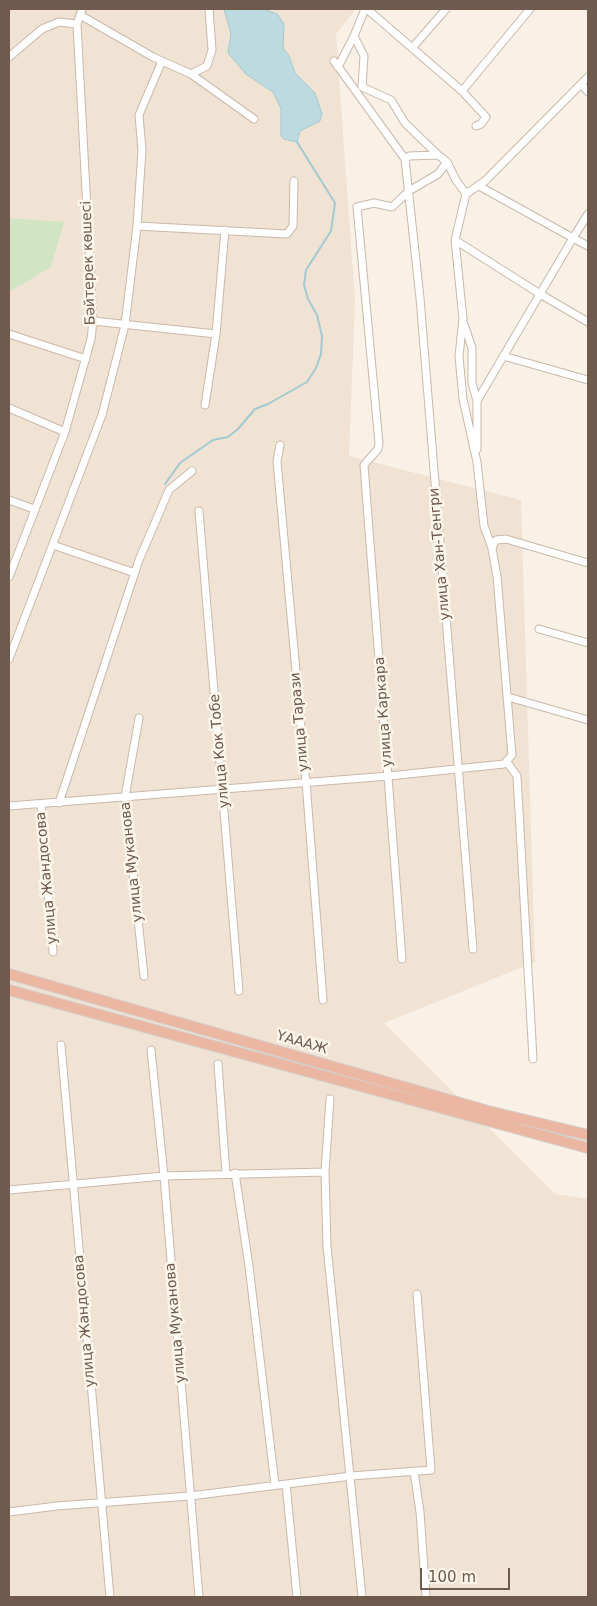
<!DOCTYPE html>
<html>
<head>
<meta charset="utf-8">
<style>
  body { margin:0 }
  #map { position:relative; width:597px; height:1606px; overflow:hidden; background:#f9f1e5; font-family:"DejaVu Sans",sans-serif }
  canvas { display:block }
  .frame { position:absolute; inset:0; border:10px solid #6f5a4d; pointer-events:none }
  .scale { position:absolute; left:420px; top:1568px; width:90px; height:22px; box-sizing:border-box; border:2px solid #6f5a4d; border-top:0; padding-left:6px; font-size:15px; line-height:18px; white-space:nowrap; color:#6f5a4d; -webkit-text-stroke:4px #fdf6ea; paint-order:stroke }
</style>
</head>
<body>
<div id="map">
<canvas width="597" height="1606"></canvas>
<div class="frame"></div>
<div class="scale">100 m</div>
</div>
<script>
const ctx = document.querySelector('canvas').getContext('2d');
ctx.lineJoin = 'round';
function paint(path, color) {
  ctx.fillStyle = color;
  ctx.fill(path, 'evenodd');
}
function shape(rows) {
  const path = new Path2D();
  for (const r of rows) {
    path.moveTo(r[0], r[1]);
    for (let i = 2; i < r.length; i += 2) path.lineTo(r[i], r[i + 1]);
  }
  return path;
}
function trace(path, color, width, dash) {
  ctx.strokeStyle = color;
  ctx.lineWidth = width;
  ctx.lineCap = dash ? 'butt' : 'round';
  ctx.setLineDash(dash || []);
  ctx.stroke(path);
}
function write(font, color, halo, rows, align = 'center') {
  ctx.font = font + ' "DejaVu Sans",sans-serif';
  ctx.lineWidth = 5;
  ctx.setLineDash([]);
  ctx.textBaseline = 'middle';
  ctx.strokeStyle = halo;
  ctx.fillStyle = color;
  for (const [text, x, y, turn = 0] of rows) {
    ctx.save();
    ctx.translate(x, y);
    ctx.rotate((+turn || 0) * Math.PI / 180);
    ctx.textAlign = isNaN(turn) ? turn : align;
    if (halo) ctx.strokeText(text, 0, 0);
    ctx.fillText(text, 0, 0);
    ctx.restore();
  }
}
paint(shape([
  [9,9,356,9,336,34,355,300,349,456,521,500,535,962,384,1023,555,1194,588,1199,588,1597,9,1597]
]), '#f0e3d4');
paint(shape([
  [9,218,64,222,51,267,9,292]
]), '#d1e5c5');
const water = shape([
  [224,9,263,9,277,14,284,24,283,48,289,56,295,73,315,93,322,114,320,121,300,131,297,142,284,139,281,136,281,109,273,92,246,74,228,53,231,34,224,9]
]);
paint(water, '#bcdae0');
trace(water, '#a3c9d1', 1);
trace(shape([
  [165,484,180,463,213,440,228,437,238,429,255,409,268,404,307,382,316,368,321,354,322,336,317,315,308,299,304,285,306,270,331,231,335,203,297,142]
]), '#a3c9d1', 2);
const minor = shape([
  [365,9,354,36,364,56,362,87,391,100,405,123,438,155],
  [367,9,462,91],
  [80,15,153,57,191,74,254,119],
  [412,48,446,9],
  [9,57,42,29,59,22,77,24],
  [334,61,405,159],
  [338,67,354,36],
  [191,74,207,66,212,50,209,9],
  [581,84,588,92],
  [476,126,481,124,486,117,462,91,530,9],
  [405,159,420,298,473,949],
  [405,159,409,156,438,155,447,162,456,180,466,194],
  [479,186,573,238,588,214],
  [137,226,287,234,293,226,294,181],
  [455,240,540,294,573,238,588,246],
  [93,321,216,334],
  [464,324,472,348,472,383,477,401,477,449],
  [9,334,86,359],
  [503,356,588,380],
  [477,401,540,294,588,322],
  [205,405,216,334,225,230],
  [9,408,65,432],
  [280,445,277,461,306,782,323,1000],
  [9,500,34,509],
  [199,511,239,991],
  [53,545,135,573],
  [492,548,484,526,477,462,463,399,459,356,463,319,455,240,466,194,485,181,588,77],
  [9,577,65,432,91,339,93,321,77,24,82,9],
  [539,629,588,643],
  [9,659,102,415,125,325,137,226,142,150,139,115,162,61],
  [508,697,588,720],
  [139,718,125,797,144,976],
  [507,762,517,776,533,1059],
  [59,803,139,560,169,490,192,471],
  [41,805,53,952],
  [9,806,389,776,504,764,512,755,497,576,492,549,494,543,496,540,506,539,588,563],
  [402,959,364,465,378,449,379,443,357,207,374,203,392,207,409,191,438,174,447,162],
  [61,1045,110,1597],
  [151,1050,164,1176,199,1597],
  [218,1064,226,1174],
  [330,1099,325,1172,327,1246,362,1597],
  [235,1173,249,1266,275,1485],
  [9,1190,164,1176,325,1172],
  [414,1471,420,1512,426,1597],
  [286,1484,297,1597],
  [9,1512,57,1506,190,1496,351,1476,431,1470,417,1294]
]);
const highway = shape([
  [9,974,488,1111,588,1135],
  [9,990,588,1148]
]);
trace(minor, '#c9b9ac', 9);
trace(highway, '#d4ceca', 12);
trace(minor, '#fff', 7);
trace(highway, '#ecb7a2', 10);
write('14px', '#6f5a4d', '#fdf6ea', [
  ["Бәйтерек көшесі",89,263,-92],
  ["улица Хан-Тенгри",440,554,-95],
  ["улица Каркара",384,712,-94],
  ["улица Тарази",300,722,-95],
  ["улица Кок Тобе",220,751,-95],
  ["улица Муканова",132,862,-96],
  ["улица Жандосова",47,878,-95],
  ["ҮАААЖ",302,1043,16],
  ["улица Жандосова",85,1321,-95],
  ["улица Муканова",176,1323,-95]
]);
</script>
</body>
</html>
